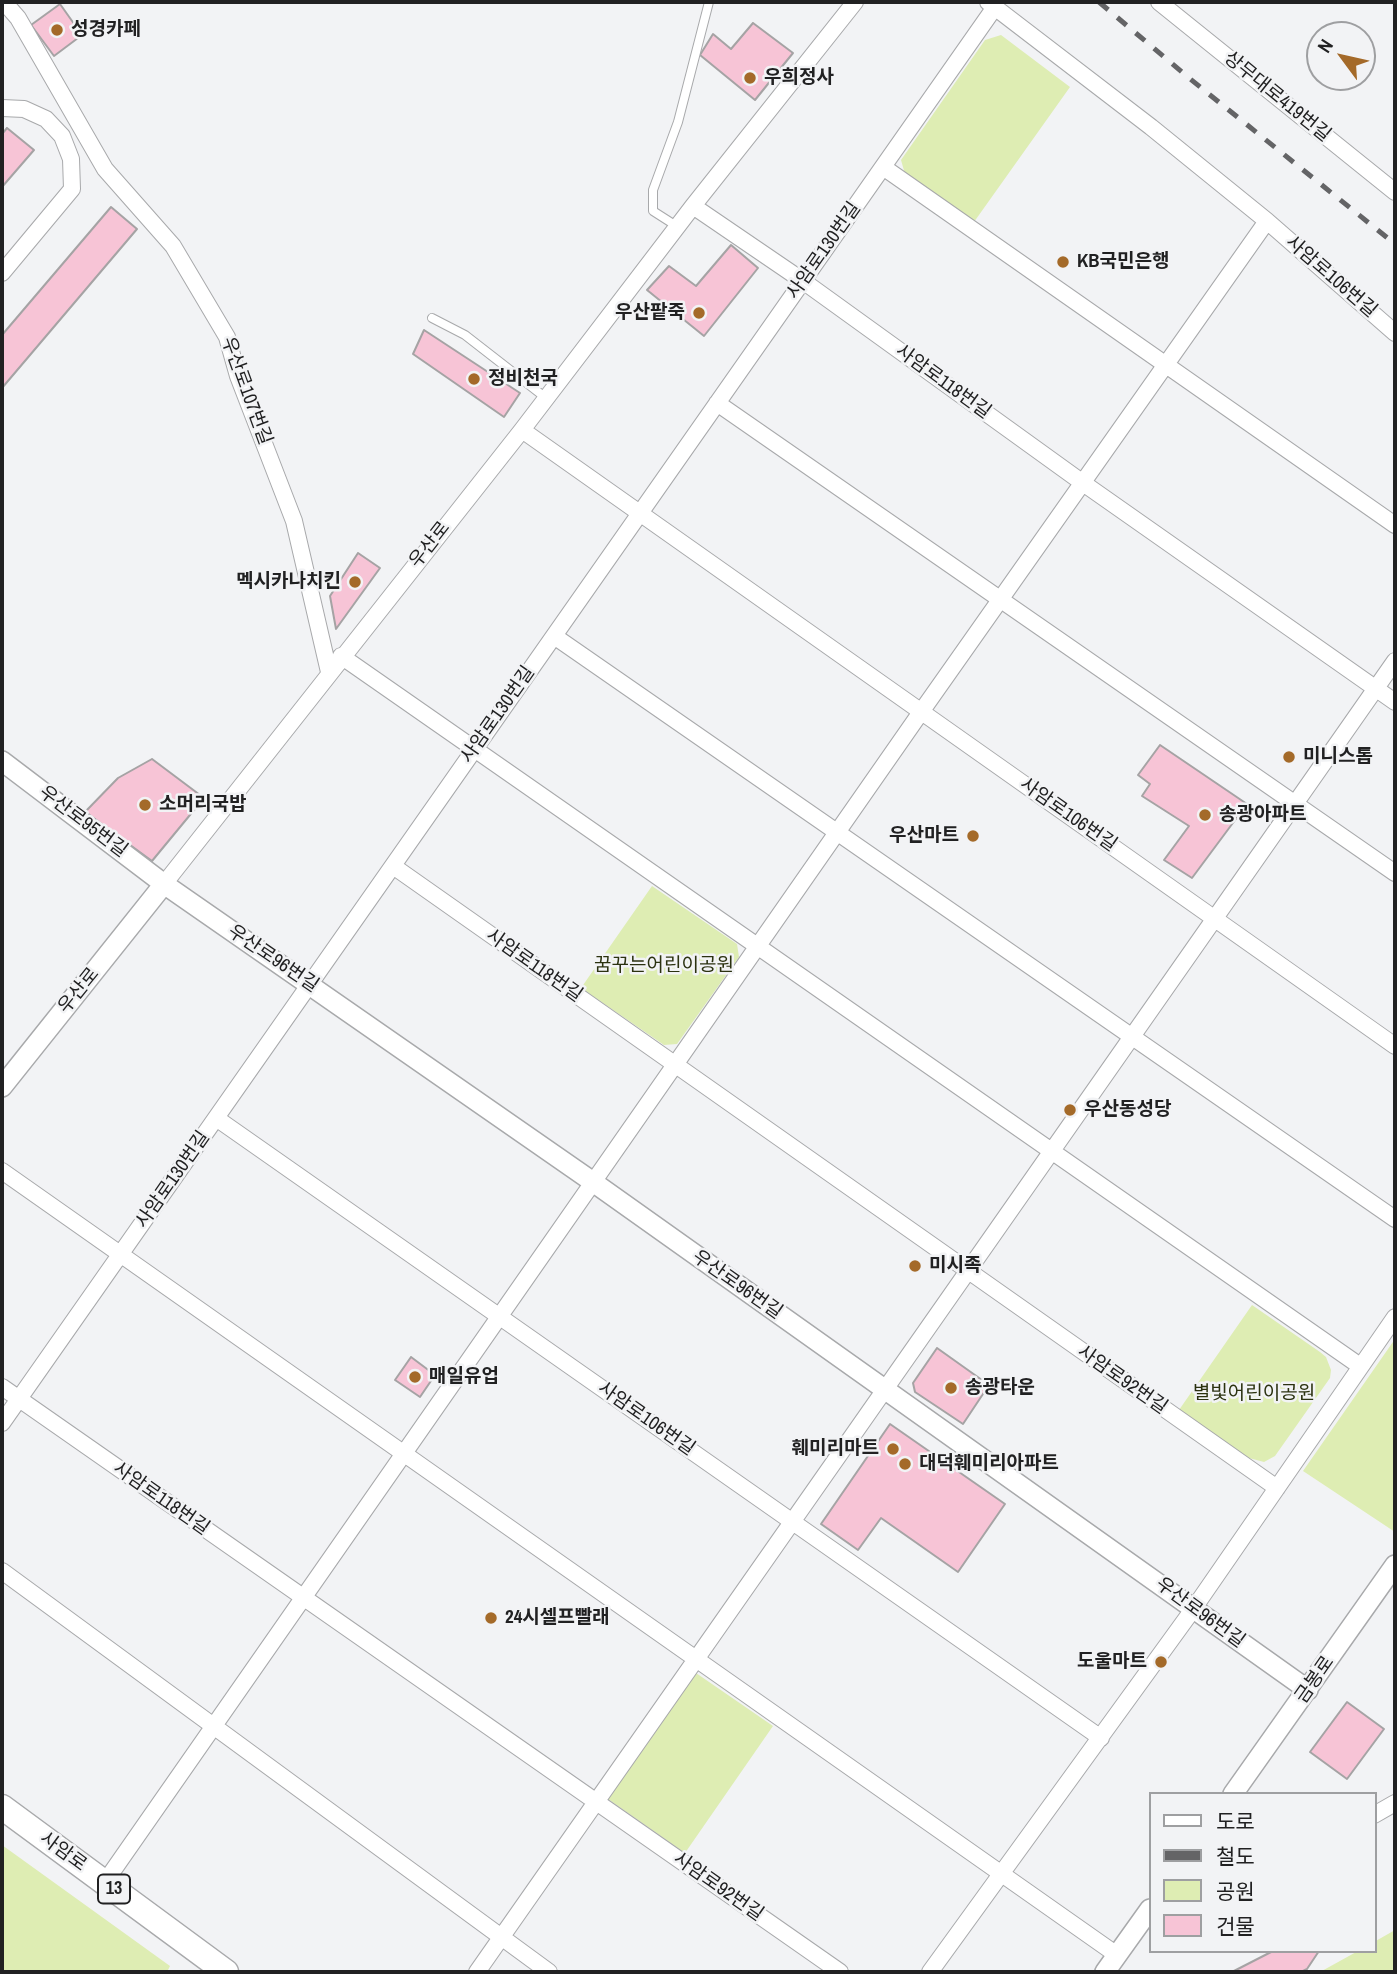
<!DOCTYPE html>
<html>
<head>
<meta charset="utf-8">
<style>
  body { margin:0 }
  #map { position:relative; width:1397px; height:1974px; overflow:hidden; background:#f2f3f5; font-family:"Archivo Narrow","Noto Sans KR",sans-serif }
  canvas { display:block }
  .frame { position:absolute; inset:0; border:4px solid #212122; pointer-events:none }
  .legend { position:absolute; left:1149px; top:1792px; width:228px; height:161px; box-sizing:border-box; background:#f2f3f5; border:2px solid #9e9fa1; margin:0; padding:9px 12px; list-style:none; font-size:21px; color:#212122 }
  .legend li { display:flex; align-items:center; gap:14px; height:35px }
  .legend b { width:35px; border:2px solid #9e9fa1 }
  .north { position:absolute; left:1306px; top:21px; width:70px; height:70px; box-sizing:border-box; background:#f2f3f5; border:2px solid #9e9fa1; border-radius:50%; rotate:303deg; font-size:19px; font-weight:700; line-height:28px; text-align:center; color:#212122 }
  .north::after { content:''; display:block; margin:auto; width:24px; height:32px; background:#a46a29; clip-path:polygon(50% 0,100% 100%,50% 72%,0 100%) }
</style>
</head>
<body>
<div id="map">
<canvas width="1397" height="1974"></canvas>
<div class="frame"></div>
<ul class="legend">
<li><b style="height:9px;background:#fff"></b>도로</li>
<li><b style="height:9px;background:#646466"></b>철도</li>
<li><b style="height:19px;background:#deedb3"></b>공원</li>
<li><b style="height:19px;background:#f7c4d6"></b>건물</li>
</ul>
<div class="north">N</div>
</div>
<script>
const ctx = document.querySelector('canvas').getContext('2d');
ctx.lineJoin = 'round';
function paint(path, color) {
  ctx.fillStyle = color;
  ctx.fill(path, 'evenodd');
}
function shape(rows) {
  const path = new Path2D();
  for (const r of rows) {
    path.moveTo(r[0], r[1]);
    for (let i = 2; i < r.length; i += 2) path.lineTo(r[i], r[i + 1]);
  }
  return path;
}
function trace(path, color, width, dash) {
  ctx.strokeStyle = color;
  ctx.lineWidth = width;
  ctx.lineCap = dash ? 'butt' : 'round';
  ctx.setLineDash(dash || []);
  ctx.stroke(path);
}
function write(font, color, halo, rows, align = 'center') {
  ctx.font = font + ' "Archivo Narrow","Noto Sans KR",sans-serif';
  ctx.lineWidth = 5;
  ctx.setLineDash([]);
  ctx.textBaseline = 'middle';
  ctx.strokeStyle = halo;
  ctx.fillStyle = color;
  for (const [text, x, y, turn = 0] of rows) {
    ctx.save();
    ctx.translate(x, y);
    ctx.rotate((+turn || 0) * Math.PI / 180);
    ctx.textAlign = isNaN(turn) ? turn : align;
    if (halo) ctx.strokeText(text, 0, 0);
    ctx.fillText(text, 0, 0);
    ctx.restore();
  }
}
paint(shape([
  [1001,35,1070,87,974,222,905,174,901,160,985,40],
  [652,886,737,944,739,957,677,1044,664,1045,581,988],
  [1252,1305,1320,1352,1326,1357,1331,1370,1330,1378,1275,1456,1264,1462,1249,1458,1179,1410],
  [1395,1339,1395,1532,1303,1471],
  [696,1673,773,1726,685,1853,608,1799],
  [2,1845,170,1966,167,1972,2,1972],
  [1395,1930,1395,1972,1320,1972,1358,1951,1374,1951,1374,1942]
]), '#deedb3');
const building = shape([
  [60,4,82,35,54,56,31,25,60,4],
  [753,23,793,53,755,100,700,55,713,34,731,49,753,23],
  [7,128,34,150,2,187,2,134,7,128],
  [111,207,137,229,2,388,2,335,111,207],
  [731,245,758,268,704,336,647,290,669,266,696,286,731,245],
  [424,330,520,393,504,417,413,354,424,330],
  [358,553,380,568,336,629,330,596,358,553],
  [1160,745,1247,804,1192,878,1164,860,1189,826,1142,796,1150,784,1138,775,1160,745],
  [152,759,204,798,152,861,85,812,118,778,152,759],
  [937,1348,989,1385,963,1424,915,1392,913,1383,937,1348],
  [411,1357,435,1375,420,1397,395,1380,411,1357],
  [890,1424,1005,1504,958,1572,881,1518,858,1550,821,1524,890,1424],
  [1347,1702,1384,1729,1347,1779,1310,1752,1347,1702],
  [1273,1951,1319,1951,1307,1969,1301,1972,1232,1972,1273,1951]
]);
paint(building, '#f7c4d6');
trace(building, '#a5a3a4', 2);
const service = shape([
  [678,227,653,211,653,190,678,122,709,2],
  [432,318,465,335,546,398]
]);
const minor = shape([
  [4,2,18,18,105,169,173,246,227,337,238,376,294,521,329,672],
  [988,2,1151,127,1267,221,1395,333],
  [1159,2,1395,192],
  [2,108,24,109,46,119,62,136,71,159,72,189,2,273],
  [883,167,1395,525],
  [693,206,803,281,1083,483,1395,702],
  [717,403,1395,873],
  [522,430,1395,1046],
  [554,636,1395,1219],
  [341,656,1360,1366],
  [393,866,1277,1488],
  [164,884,522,430,693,206,855,2],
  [216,1118,1101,1738],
  [2,1171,1117,1955],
  [2,1387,840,1972],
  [2,1423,995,7],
  [2,1571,549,1972],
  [1374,1815,1395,1803],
  [105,1882,921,712,1267,221],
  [477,1972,1395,661],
  [930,1972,1194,1608,1395,1317]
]);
const tertiary = shape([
  [2,761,164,884,593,1182,1308,1690],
  [2,1087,164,884],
  [1233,1794,1395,1565],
  [1105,1972,1150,1909]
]);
const primary = shape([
  [2,1807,226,1972]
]);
trace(service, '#a8a9ab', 10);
trace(minor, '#a8a9ab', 18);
trace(tertiary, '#a8a9ab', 22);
trace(primary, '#a8a9ab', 27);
trace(service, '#fff', 8);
trace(minor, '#fff', 16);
trace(tertiary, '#fff', 19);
trace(primary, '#fff', 24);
trace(shape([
  [1099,2,1189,78,1395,244]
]), '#646466', 5, [12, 12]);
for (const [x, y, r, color] of [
  [57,30,7,"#a46a29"],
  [750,78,7,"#a46a29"],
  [1063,262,7,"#a46a29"],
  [699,313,7,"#a46a29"],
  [474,379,7,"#a46a29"],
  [355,582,7,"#a46a29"],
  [1289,757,7,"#a46a29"],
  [145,805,7,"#a46a29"],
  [1205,815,7,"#a46a29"],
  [973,836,7,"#a46a29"],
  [1070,1110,7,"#a46a29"],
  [915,1266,7,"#a46a29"],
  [415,1377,7,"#a46a29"],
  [951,1388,7,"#a46a29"],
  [893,1449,7,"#a46a29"],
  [905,1464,7,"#a46a29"],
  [491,1618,7,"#a46a29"],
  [1161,1662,7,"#a46a29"]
]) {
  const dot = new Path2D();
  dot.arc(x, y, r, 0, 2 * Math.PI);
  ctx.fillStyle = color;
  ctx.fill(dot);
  trace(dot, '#f2f3f5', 2.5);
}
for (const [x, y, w] of [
  [114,1889,32]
]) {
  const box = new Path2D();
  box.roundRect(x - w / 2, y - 14.5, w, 29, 5);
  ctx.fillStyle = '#f2f3f5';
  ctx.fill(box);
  trace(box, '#212122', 2);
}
write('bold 18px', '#212122', null, [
  ["13",114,1889]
]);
write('bold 19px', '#212122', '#f2f3f5', [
  ["성경카페",71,30],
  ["우희정사",764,78],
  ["KB국민은행",1077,262],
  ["우산팥죽",685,313,"right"],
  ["정비천국",488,379],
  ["멕시카나치킨",341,582,"right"],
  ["미니스톱",1303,757],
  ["소머리국밥",159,805],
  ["송광아파트",1219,815],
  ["우산마트",959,836,"right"],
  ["우산동성당",1084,1110],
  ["미시족",929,1266],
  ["매일유업",429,1377],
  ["송광타운",965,1388],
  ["훼미리마트",879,1449,"right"],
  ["대덕훼미리아파트",919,1464],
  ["24시셀프빨래",505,1618],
  ["도울마트",1147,1662,"right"]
], 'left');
write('19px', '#212122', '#f2f3f5', [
  ["상무대로419번길",1277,97,39],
  ["사암로130번길",824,251,-55],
  ["사암로106번길",1331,277,41],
  ["사암로118번길",943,382,36],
  ["우산로107번길",246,391,70],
  ["우산로",430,545,-52],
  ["사암로130번길",498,715,-55],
  ["사암로106번길",1068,815,35],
  ["우산로95번길",83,822,37],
  ["우산로96번길",273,959,34],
  ["사암로118번길",534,966,35],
  ["우산로",79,991,-51],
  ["사암로130번길",173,1180,-55],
  ["우산로96번길",737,1285,35],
  ["사암로92번길",1122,1380,35],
  ["사암로106번길",646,1419,35],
  ["사암로118번길",161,1499,35],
  ["우산로96번길",1200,1613,36],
  ["금봉로",1315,1680,-55],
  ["사암로",63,1852,36],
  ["사암로92번길",718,1887,35]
]);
write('19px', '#2b3210', '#f2f3f5', [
  ["꿈꾸는어린이공원",664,966],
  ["별빛어린이공원",1254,1394]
]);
</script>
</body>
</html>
